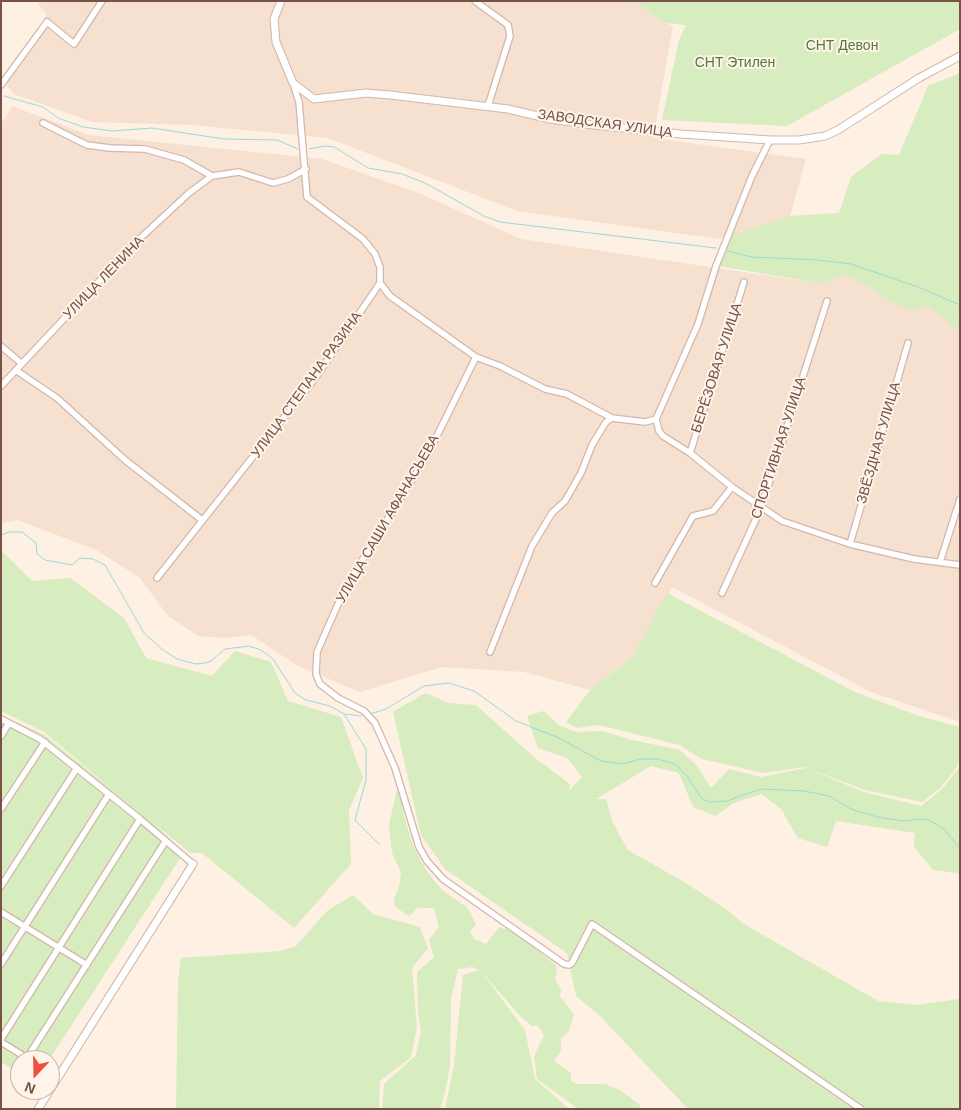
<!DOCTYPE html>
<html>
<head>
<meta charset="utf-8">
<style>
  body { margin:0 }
  #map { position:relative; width:961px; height:1110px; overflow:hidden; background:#fef0e2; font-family:Helvetica,sans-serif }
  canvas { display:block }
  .frame { position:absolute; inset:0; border:2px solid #775246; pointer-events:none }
  .north { position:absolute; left:10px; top:1050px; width:50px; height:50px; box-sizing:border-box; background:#fff4ea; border:1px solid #c9b3a8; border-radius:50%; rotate:201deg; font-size:14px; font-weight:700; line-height:20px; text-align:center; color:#775246 }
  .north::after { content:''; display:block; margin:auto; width:18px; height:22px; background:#f14f3d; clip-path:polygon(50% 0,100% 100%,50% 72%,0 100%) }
</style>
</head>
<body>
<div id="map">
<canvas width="961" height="1110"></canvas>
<div class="frame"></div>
<div class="north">N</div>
</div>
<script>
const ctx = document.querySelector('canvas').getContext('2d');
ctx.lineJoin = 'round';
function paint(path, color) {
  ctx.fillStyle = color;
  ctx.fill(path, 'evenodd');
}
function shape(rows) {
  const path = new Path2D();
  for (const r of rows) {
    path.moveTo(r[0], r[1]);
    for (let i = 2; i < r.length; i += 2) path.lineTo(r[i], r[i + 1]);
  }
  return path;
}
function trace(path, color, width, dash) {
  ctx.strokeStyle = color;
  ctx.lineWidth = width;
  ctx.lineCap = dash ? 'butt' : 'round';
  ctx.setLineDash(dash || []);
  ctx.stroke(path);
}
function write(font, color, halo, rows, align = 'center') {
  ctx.font = font + ' Helvetica,sans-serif';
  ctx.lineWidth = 4;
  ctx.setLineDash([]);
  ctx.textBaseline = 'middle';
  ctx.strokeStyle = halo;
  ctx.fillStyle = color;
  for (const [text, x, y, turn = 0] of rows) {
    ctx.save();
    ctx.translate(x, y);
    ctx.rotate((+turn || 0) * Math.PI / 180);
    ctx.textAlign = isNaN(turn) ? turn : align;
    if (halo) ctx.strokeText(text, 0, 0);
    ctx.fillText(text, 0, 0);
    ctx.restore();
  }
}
paint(shape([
  [39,1,633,1,665,23,673,26,653,138,806,159,790,216,719,239,517,211,328,138,192,125,92,122,14,94,6,85,47,14,37,3],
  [12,106,89,135,322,159,419,193,521,239,824,284,842,274,871,288,891,302,928,306,960,332,960,722,871,692,672,587,633,657,590,690,524,672,442,667,360,692,298,666,251,635,225,638,198,636,168,616,139,577,96,550,18,520,1,523,1,124]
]), '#f6e0d0');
paint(shape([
  [633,1,960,1,960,29,787,126,662,120,679,40,686,25,665,23],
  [960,73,960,332,928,306,912,310,891,302,871,288,842,274,824,284,718,266,732,235,790,216,839,213,851,177,882,154,899,155,928,86],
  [1,550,32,581,70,578,124,618,146,658,212,676,235,651,271,662,288,701,341,717,363,778,349,810,351,864,294,928,202,853,190,853,151,821,184,852,49,1060,20,1060,20,1074,1,1062,1,715,43,734,117,793,44,732,1,711],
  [667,593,855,692,919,716,960,727,960,763,940,788,922,802,865,790,804,767,763,773,702,759,679,745,599,725,577,728,566,722,590,690,633,657],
  [425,693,449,703,476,705,535,758,570,784,569,791,582,777,567,758,538,748,527,716,543,711,559,725,576,732,602,731,632,740,680,750,696,765,711,788,729,769,761,777,806,768,864,792,921,806,942,789,960,766,960,832,958,833,960,835,960,875,957,873,933,870,914,847,915,833,836,821,827,847,798,838,781,809,761,794,732,804,716,816,693,807,679,773,651,766,596,799,606,799,613,823,628,850,684,882,729,911,742,923,878,1001,916,1005,960,999,960,1109,688,1109,599,1015,576,996,567,953,445,869,421,835,393,712],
  [397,790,401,795,404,816,414,848,428,873,443,891,467,907,476,924,470,932,474,939,486,944,499,927,514,932,556,965,557,973,555,978,561,990,560,997,574,1014,569,1031,561,1038,561,1050,554,1061,571,1073,571,1081,576,1084,605,1084,618,1089,639,1104,641,1109,578,1109,537,1079,534,1056,544,1035,538,1026,532,1026,520,1016,480,970,525,1030,535,1079,569,1109,445,1109,454,1065,463,975,479,970,473,967,458,969,451,998,450,1066,444,1097,440,1109,382,1109,384,1084,416,1055,421,1031,418,1012,417,972,434,957,429,940,439,927,434,908,418,908,409,916,395,907,394,898,399,887,401,873,392,853,389,825],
  [353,895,373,914,420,927,428,948,412,968,417,1027,411,1057,380,1081,379,1109,176,1109,178,981,181,958,280,951,296,946,328,910]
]), '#d7ecbf');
trace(shape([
  [4,96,43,107,58,118,83,127,112,131,152,128,224,139,277,140,298,149],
  [309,149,325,146,334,147,368,168,402,174,425,183,484,216,500,222,716,248],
  [727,251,752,257,818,260,851,264,918,287,960,305],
  [1,535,9,532,22,532,36,543,37,554,45,560,72,565,80,558,93,559,105,565,144,633,163,650,177,659,196,664,205,663,211,661,225,649,249,646,261,650,273,659,295,693,306,700,330,706,344,714,366,749,366,780,355,820,379,844],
  [345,714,361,716],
  [370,714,386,709,424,686,449,683,474,691,516,721,559,738,601,761,623,764,640,759,658,759,675,764,688,777,702,799,710,802,727,801,760,789,804,791,829,796,851,809,877,817,903,821,921,819,929,820,944,829,960,848]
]), '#9ad9db', 1);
const minor = shape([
  [475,1,508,25,510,36,488,106],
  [1,85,47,22,74,44,102,1],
  [43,123,87,145,110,148,145,149,184,160,212,176],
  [380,283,390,296,476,357,500,366,545,389,567,394,612,418,645,422,656,419,659,431,663,436,690,453,732,487,782,521,850,544,914,559,960,565],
  [1,346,22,364],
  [476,357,428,454,345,588,317,652,316,674,320,684,338,698,364,711,375,723,395,768,419,847,427,861,443,879,564,964,569,965,572,963,592,924,861,1109],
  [17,371,57,398,125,460,202,520],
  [1,386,134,244,189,193,212,176,239,172,273,183,288,179,306,169],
  [656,419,698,324,716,266,752,176,770,140],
  [690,453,744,282],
  [850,544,908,343],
  [940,562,960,499],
  [157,578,316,377,380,283,380,267,375,254,363,239,307,197,299,102,293,83],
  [655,583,693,516,713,511,732,487],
  [722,593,761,508,827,301],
  [490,652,532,546,552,513,565,501,581,473,592,445,606,422,612,418],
  [1,719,40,739,140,819,193,864],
  [1,736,9,723],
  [1,809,45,742],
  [1,886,77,768],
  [1,912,87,965],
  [1,964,109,794],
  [1,1039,140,819],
  [1,1042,27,1058,165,842]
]);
const tertiary = shape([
  [281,1,274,19,276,42,293,83,314,99,366,93,390,95,508,109,550,119,585,124,681,134,770,140,799,140,825,136,838,130,919,78,960,56],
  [38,1109,193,864]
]);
trace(minor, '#d2b7aa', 8);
trace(tertiary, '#d2b7aa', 9);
trace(minor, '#fff', 5.5);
trace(tertiary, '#fff', 7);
write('14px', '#54793b', '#fff4ea', [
  ["СНТ Девон",842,46],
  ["СНТ Этилен",735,63]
]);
write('14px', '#775246', '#fff4ea', [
  ["ЗАВОДСКАЯ УЛИЦА",605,124,8],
  ["УЛИЦА ЛЕНИНА",104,278,-46],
  ["БЕРЁЗОВАЯ УЛИЦА",717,368,-72],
  ["УЛИЦА СТЕПАНА РАЗИНА",307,385,-54],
  ["ЗВЁЗДНАЯ УЛИЦА",879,443,-74],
  ["СПОРТИВНАЯ УЛИЦА",779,448,-72],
  ["УЛИЦА САШИ АФАНАСЬЕВА",388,519,-60]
]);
</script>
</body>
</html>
